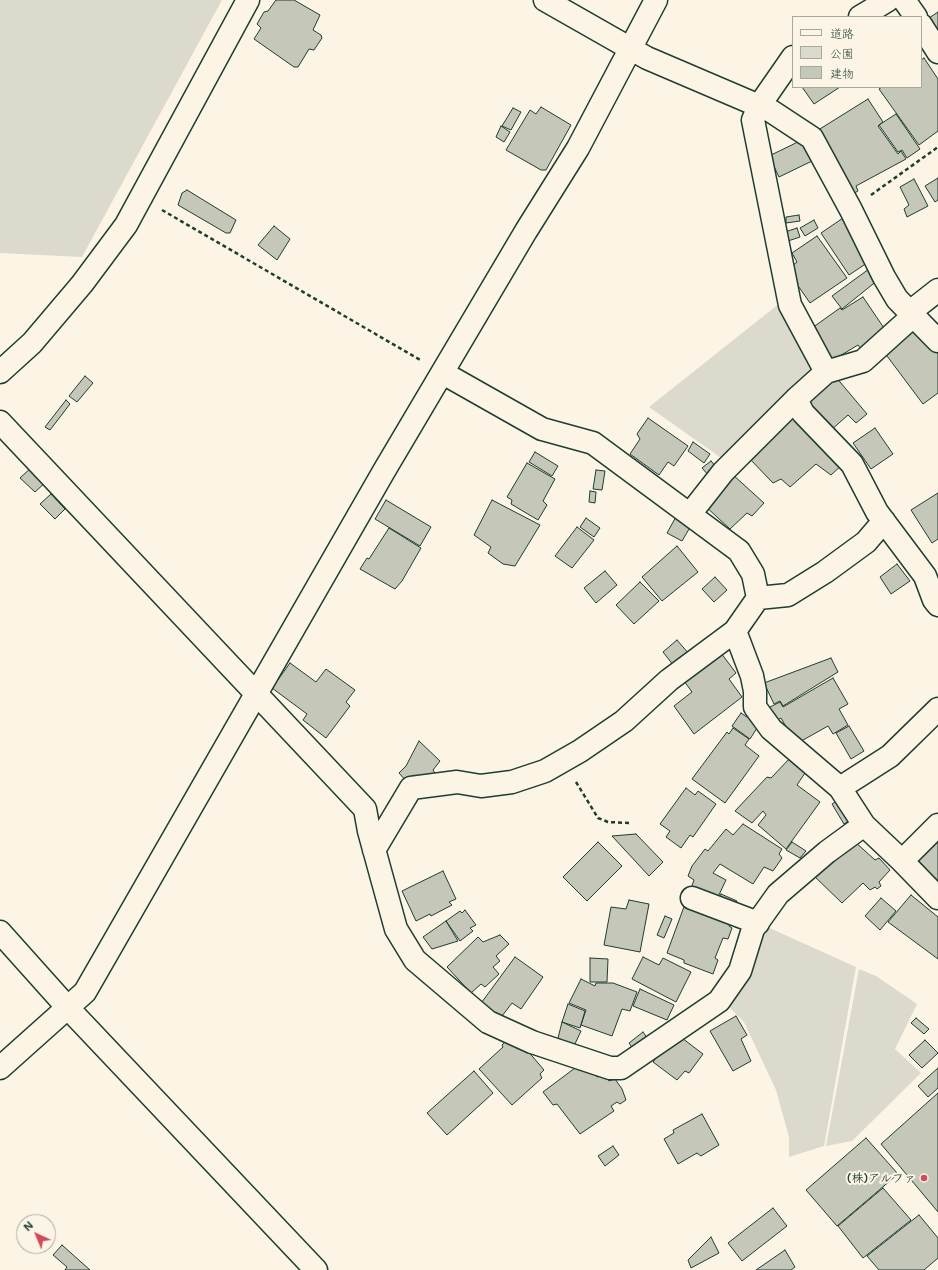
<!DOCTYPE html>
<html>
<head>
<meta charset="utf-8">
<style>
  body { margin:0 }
  #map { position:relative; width:938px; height:1270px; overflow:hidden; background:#fcf5e5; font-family:Mali,"Klee One",sans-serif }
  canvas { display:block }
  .legend { position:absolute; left:792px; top:16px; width:130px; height:72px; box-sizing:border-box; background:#fcf5e5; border:1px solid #a4ab9e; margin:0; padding:5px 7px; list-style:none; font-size:12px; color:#1f3d34 }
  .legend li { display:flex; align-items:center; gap:8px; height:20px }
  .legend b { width:20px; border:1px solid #a4ab9e }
  .north { position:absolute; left:16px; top:1214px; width:40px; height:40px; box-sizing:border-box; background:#fcf5e5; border:1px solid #a4ab9e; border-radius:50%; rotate:316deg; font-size:11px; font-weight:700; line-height:16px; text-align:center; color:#1f3d34 }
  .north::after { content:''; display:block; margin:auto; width:14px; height:18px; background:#d1495b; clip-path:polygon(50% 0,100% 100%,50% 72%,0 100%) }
</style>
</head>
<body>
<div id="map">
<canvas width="938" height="1270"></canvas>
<ul class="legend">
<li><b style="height:5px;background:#fcf5e5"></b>道路</li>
<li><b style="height:11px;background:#dcdacc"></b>公園</li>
<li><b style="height:11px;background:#c5c7b9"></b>建物</li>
</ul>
<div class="north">N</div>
</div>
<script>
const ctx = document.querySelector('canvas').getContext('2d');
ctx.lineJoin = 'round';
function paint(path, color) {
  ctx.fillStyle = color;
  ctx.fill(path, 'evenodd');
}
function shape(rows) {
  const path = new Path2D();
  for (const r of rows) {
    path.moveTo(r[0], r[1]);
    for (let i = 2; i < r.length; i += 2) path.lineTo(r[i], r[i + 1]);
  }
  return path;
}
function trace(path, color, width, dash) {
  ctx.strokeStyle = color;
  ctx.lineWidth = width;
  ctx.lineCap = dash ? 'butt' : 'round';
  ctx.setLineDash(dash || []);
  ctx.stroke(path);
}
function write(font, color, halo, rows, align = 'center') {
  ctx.font = font + ' Mali,"Klee One",sans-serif';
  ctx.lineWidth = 4;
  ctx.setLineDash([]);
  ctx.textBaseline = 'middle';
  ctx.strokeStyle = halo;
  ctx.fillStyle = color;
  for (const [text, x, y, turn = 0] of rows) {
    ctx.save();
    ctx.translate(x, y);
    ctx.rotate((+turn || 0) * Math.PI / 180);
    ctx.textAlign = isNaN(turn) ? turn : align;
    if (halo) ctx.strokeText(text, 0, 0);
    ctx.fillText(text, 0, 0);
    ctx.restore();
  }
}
paint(shape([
  [0,0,222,0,82,257,0,253],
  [780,303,819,371,724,460,649,407],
  [763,925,856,967,824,1146,789,1157,789,1137,776,1090,744,1022,727,1005],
  [859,969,876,976,917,1004,895,1049,921,1073,852,1141,826,1146]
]), '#dcdacc');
const building = shape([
  [276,0,294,0,320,15,313,30,321,35,322,38,314,50,309,49,298,67,294,67,254,39,261,28,257,24,264,12,268,11,276,0],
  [938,12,938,31,929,18,938,12],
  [924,58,938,79,938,131,919,145,879,89,882,87,921,87,921,60,924,58],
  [802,87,840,87,814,104,802,87],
  [868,99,883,122,878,126,898,154,901,151,906,159,856,186,858,191,851,195,815,132,868,99],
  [541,107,571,125,546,170,541,170,506,150,530,110,536,114,541,107],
  [513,108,521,112,511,130,502,126,513,108],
  [896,114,920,149,907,158,902,150,898,152,879,125,896,114],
  [501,126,510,132,504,142,496,137,501,126],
  [802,140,812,161,779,177,769,156,802,140],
  [938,178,938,200,935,202,925,186,938,178],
  [914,179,928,206,907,217,904,209,909,205,900,187,914,179],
  [187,190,236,220,230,233,226,233,178,205,182,193,187,190],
  [799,215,800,221,786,223,786,217,799,215],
  [846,216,867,263,849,275,821,233,846,216],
  [814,220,818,228,805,236,800,228,814,220],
  [274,226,290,239,277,260,258,245,274,226],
  [797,228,800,237,785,242,782,233,797,228],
  [817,236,847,278,810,303,787,270,797,262,792,253,817,236],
  [869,269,878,280,842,309,832,296,869,269],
  [863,297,886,331,861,349,858,345,833,360,812,328,840,308,842,310,863,297],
  [914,330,938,349,938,393,923,404,884,352,914,330],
  [85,376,93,383,77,402,69,396,85,376],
  [835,376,867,414,856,423,848,415,830,431,810,407,808,400,835,376],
  [66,400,70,404,50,430,45,427,66,400],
  [791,413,842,465,831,475,816,464,790,487,781,479,773,483,748,457,791,413],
  [648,418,688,446,674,466,668,462,659,475,630,454,640,439,637,434,648,418],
  [875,428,893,454,871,469,853,443,875,428],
  [693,442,710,454,704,463,688,451,693,442],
  [535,452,558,466,552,476,529,462,535,452],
  [711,461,718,469,710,477,702,468,711,461],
  [527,463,555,479,543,501,547,505,538,520,511,504,512,500,507,497,527,463],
  [34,465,48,480,35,492,20,478,34,465],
  [596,470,605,471,602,490,593,489,596,470],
  [732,474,764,503,752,516,747,513,730,529,704,505,732,474],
  [590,491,596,492,595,503,589,502,590,491],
  [938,493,938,539,932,543,911,510,938,493],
  [51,494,65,509,55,519,40,504,51,494],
  [386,500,431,527,420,546,375,519,386,500],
  [492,500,540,525,515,566,503,564,488,553,491,547,474,535,492,500],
  [677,515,692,524,682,541,667,533,677,515],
  [586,518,600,528,594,537,580,527,586,518],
  [577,527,594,540,572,568,555,556,577,527],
  [389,528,421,548,402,581,395,589,360,569,367,558,369,559,389,528],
  [677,546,698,572,662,601,642,577,677,546],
  [897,564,910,581,891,594,880,577,897,564],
  [605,571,617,585,596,603,584,588,605,571],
  [715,577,727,590,714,602,702,589,715,577],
  [640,582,659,601,634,624,616,605,640,582],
  [677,640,689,654,674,666,663,652,677,640],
  [721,653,736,673,729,679,742,697,694,734,674,706,692,692,684,681,721,653],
  [831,658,838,672,783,706,780,701,774,704,764,683,831,658],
  [290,663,316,682,326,669,355,690,346,702,350,706,326,738,303,720,307,714,272,688,290,663],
  [833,678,848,704,839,709,848,725,833,734,828,726,796,744,781,718,776,721,768,708,780,702,783,707,833,678],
  [741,713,759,725,750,739,732,726,741,713],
  [849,726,864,751,851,759,836,733,849,726],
  [733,728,749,739,745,745,759,756,725,803,692,779,727,732,729,734,733,728],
  [419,741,440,761,433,770,435,773,433,776,417,778,414,775,406,781,399,773,406,766,419,741],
  [791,757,807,770,797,785,820,802,786,849,758,825,766,815,763,811,752,823,735,811,767,777,771,778,791,757],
  [686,788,695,795,698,791,716,804,693,837,690,835,681,848,666,837,670,831,660,824,686,788],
  [840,799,853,818,844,824,832,804,840,799],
  [743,824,782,849,779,854,782,858,773,871,764,867,753,884,720,864,713,873,726,880,717,899,691,888,694,880,688,876,692,866,705,849,708,851,726,829,733,835,743,824],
  [636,834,663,862,649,876,612,836,636,834],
  [938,837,938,882,916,858,938,837],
  [853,840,875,860,879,858,890,870,879,882,881,886,877,889,875,887,870,890,863,883,842,903,813,875,853,840],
  [598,842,622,866,587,901,563,877,598,842],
  [792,842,806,851,800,858,786,850,792,842],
  [443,871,456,899,449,902,452,905,431,916,430,914,416,921,402,891,443,871],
  [721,894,737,901,734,908,717,900,721,894],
  [911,895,938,917,938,959,888,922,911,895],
  [881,898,896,911,880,930,865,916,881,898],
  [629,900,649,904,640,952,604,945,611,907,626,909,629,900],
  [685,904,731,921,729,926,732,928,728,939,723,938,715,958,718,960,713,974,684,963,684,960,667,953,685,904],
  [465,910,476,925,470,928,473,931,460,941,446,921,460,911,462,913,465,910],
  [665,916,672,919,664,938,657,935,665,916],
  [446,921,458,941,432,949,423,937,446,921],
  [500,935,509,944,496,956,500,961,493,967,499,974,485,987,481,984,471,993,447,967,478,937,483,942,500,935],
  [515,957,543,977,521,1009,512,1003,499,1020,479,1006,515,957],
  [643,957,659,965,663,958,691,972,676,1002,632,979,643,957],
  [590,958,608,959,607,982,590,982,590,958],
  [581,979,595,986,596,983,613,983,637,992,630,1011,622,1009,612,1036,581,1025,586,1010,569,1003,581,979],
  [640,989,674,1005,667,1020,633,1006,640,989],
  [568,1004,585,1011,580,1028,562,1022,568,1004],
  [736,1016,747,1035,741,1039,751,1061,733,1071,710,1031,736,1016],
  [916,1018,929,1029,924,1034,911,1023,916,1018],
  [562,1022,581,1031,574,1046,558,1038,562,1022],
  [643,1032,648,1039,633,1049,629,1043,643,1032],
  [678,1035,703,1054,689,1073,685,1071,677,1080,653,1062,666,1044,678,1035],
  [508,1039,521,1043,544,1070,540,1074,542,1078,512,1105,479,1069,503,1047,502,1045,508,1039],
  [925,1040,938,1053,922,1068,909,1055,925,1040],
  [579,1065,590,1067,597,1077,603,1074,609,1081,615,1079,622,1089,626,1100,620,1104,617,1102,611,1106,614,1111,580,1134,557,1104,553,1105,543,1092,579,1065],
  [938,1068,938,1088,928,1097,918,1086,938,1068],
  [474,1071,493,1093,447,1135,427,1113,474,1071],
  [938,1093,938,1212,881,1144,938,1093],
  [702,1114,719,1145,701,1156,697,1153,678,1164,664,1139,674,1133,673,1130,702,1114],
  [866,1138,898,1174,837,1226,806,1190,866,1138],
  [613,1146,619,1155,605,1166,598,1156,613,1146],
  [883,1188,911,1220,863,1258,838,1226,883,1188],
  [773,1208,787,1226,742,1261,728,1243,773,1208],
  [919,1215,938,1238,938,1258,924,1270,879,1270,867,1256,919,1215],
  [711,1237,719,1253,691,1268,688,1260,711,1237],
  [62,1245,90,1270,65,1270,67,1267,53,1255,62,1245],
  [785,1250,795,1267,791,1270,756,1270,785,1250]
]);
paint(building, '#c5c7b9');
trace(building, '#1f3d34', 1);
const street = shape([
  [545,0,647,58,771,111,812,138,851,210,884,277,897,299,938,341],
  [904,0,916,17],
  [860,17,888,0],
  [921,25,938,52],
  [793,57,759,106,753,120,790,305,826,372],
  [910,312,938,290],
  [443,373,542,429,593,443,739,551,753,574,758,598,735,631,752,676,755,691,755,707,771,729,840,788],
  [796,399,803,413,852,464,877,512,925,576,934,600,938,605],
  [0,422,365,809,369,831,396,929,415,960,488,1022,532,1042,610,1068,621,1068,719,1001,740,971,753,929,778,894,827,852,864,825],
  [690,514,723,472,796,399,826,372,863,361,913,316],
  [758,598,788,595,825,572,866,542,884,521],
  [938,709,890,756,840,788,864,825,902,861,938,898],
  [374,850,411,788,457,782,481,786,512,782,545,771,580,751,624,721,669,680,735,631],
  [902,861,938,825],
  [692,898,758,923],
  [0,932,68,1008,316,1270],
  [0,1068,85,992,384,471,526,231,578,148,656,0]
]);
const secondary = shape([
  [0,372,32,343,82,284,126,225,248,0]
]);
trace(street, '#1f3d34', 25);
trace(secondary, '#1f3d34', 25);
trace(shape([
  [871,195,938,147],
  [162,210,422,361],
  [576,782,598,818,608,822,629,823]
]), '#1f3d34', 2.5, [4, 3]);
trace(street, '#fcf5e5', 22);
trace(secondary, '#fcf5e5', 22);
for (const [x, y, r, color] of [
  [924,1178,4,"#d1495b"]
]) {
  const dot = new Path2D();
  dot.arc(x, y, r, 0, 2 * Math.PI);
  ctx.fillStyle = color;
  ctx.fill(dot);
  trace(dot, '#fcf5e5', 1.5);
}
write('bold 12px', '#1f3d34', '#fcf5e5', [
  ["(株)アルファ",916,1178]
], 'right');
</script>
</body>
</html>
